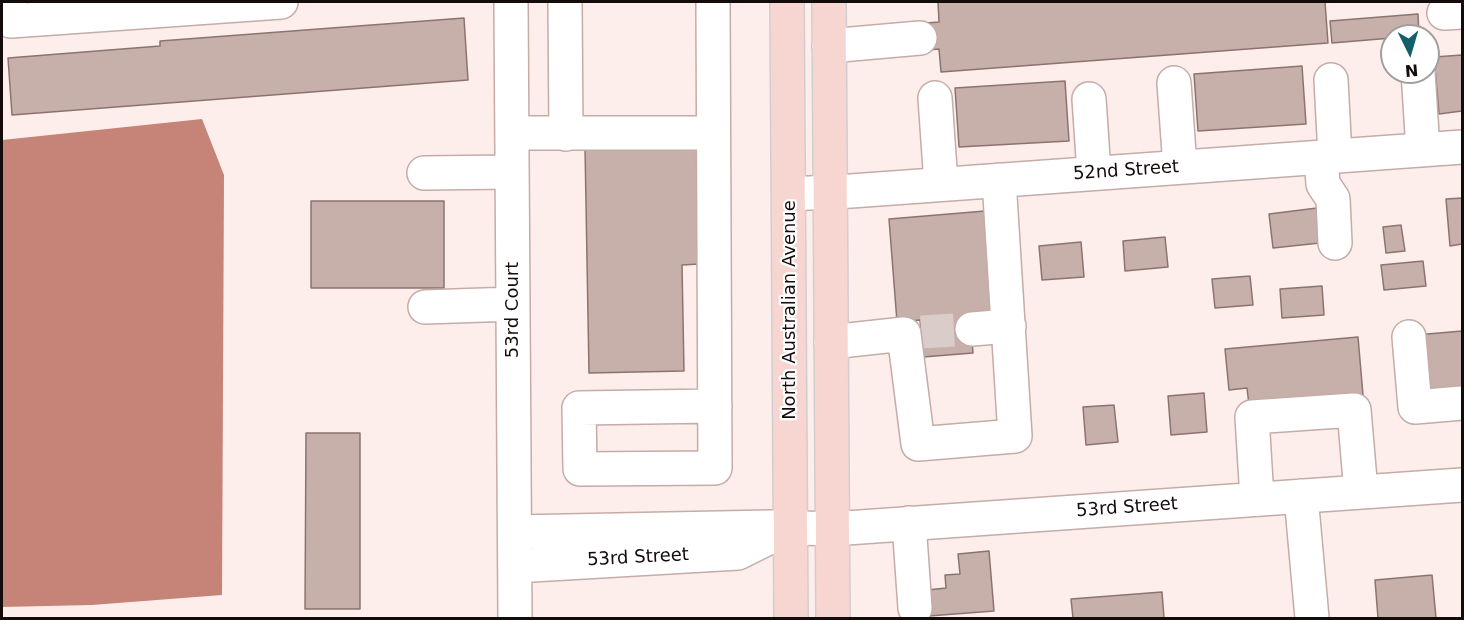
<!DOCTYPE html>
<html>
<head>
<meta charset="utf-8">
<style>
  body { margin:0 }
  #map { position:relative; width:1464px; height:620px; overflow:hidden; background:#fdeeeb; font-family:"DejaVu Sans",sans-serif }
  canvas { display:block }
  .frame { position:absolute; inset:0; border:3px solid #140c0a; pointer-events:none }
  .north { position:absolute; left:1380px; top:24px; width:60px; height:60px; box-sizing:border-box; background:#fff; border:2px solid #a19e9d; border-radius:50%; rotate:175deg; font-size:16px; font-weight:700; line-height:24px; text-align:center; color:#140c0a }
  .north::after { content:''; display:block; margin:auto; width:21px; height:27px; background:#13606b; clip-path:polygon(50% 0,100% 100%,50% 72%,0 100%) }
</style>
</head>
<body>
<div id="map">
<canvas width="1464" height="620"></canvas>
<div class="frame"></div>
<div class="north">N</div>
</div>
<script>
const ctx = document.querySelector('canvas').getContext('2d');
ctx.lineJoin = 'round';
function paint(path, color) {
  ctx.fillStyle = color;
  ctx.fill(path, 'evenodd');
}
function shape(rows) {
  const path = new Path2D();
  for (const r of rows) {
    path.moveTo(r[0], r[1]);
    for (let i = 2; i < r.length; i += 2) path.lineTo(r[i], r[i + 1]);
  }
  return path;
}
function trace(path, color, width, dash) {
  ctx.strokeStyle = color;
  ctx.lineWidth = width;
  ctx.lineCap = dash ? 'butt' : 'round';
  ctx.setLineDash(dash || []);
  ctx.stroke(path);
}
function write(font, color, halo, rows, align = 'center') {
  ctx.font = font + ' "DejaVu Sans",sans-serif';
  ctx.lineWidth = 4.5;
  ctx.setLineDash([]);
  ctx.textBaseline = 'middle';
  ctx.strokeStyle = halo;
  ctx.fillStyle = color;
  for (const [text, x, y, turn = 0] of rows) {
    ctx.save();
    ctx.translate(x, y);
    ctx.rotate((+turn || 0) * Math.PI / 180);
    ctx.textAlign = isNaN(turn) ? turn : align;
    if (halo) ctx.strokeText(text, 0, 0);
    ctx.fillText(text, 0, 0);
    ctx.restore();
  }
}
paint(shape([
  [202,119,224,175,222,595,92,605,2,607,2,140]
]), '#c68378');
const building = shape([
  [938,2,1325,2,1328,43,941,72,939,49,928,50,926,23,939,22,938,2],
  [1418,14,1419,36,1392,36,1392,38,1332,43,1330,21,1418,14],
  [464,18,468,80,12,115,8,58,160,46,160,41,464,18],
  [1462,55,1462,111,1439,114,1434,57,1462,55],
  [1302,66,1306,124,1198,131,1194,74,1302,66],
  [1065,81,1069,141,959,147,955,88,1065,81],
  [697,145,699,264,682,265,684,371,589,373,585,147,697,145],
  [1462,198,1462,244,1450,246,1446,199,1462,198],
  [311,201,444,201,444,288,311,288,311,201],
  [1317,208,1320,243,1273,248,1269,214,1317,208],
  [985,211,993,311,970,314,973,353,923,357,920,320,897,322,889,219,985,211],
  [1401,225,1405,251,1386,253,1383,227,1401,225],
  [1165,237,1168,267,1125,271,1123,241,1165,237],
  [1081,242,1084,277,1042,280,1039,246,1081,242],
  [1423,261,1426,286,1384,290,1381,265,1423,261],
  [1250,276,1253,305,1215,308,1212,279,1250,276],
  [1322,286,1324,315,1282,318,1280,289,1322,286],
  [1462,331,1462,391,1421,394,1416,335,1462,331],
  [1358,337,1363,395,1249,405,1247,388,1229,390,1225,349,1358,337],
  [1204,393,1207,432,1171,435,1168,396,1204,393],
  [1114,405,1118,442,1086,445,1083,407,1114,405],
  [306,433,360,433,360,609,305,609,306,433],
  [989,551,994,611,929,616,927,590,946,588,945,575,960,574,958,554,989,551],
  [1432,575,1436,618,1378,618,1375,580,1432,575],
  [1162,592,1164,618,1073,618,1071,599,1162,592]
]);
paint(building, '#c7afaa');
trace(building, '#8b7470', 1.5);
trace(shape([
  [921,332,972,329]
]), '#daccc9', 33, [33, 16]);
const minor = shape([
  [9,2,11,21,281,2],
  [511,2,515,618],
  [565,2,566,134],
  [713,2,715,468,580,469,579,408,715,406],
  [1444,13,1462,12],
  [829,46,920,38],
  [1418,72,1423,150],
  [1331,80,1335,156],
  [1174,83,1180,167],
  [935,98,941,184],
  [1089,99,1094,173],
  [512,133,713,133],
  [1321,157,1323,184,1333,199,1335,243],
  [424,173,512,172],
  [789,194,851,191,1462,147],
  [425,307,513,304],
  [972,329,1009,326],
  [1409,337,1415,407,1462,403],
  [831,342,904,334,918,444,1015,436,999,180],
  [1301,496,1312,618],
  [1257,499,1252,417,1354,410,1361,492],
  [909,523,915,608],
  [515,532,770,527,832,529,1462,485],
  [515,566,738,553,784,530]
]);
const major = shape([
  [787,2,791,618],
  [829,2,833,618]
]);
trace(minor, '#c4aca7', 36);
trace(major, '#d0cece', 36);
trace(minor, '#fff', 33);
trace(major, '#f7d5d0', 33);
write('18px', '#140c0a', '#fff', [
  ["52nd Street",1126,171,-4],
  ["53rd Court",513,310,-90],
  ["North Australian Avenue",790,310,-90],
  ["53rd Street",1127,508,-4],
  ["53rd Street",638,558,-3]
]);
</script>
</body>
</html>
